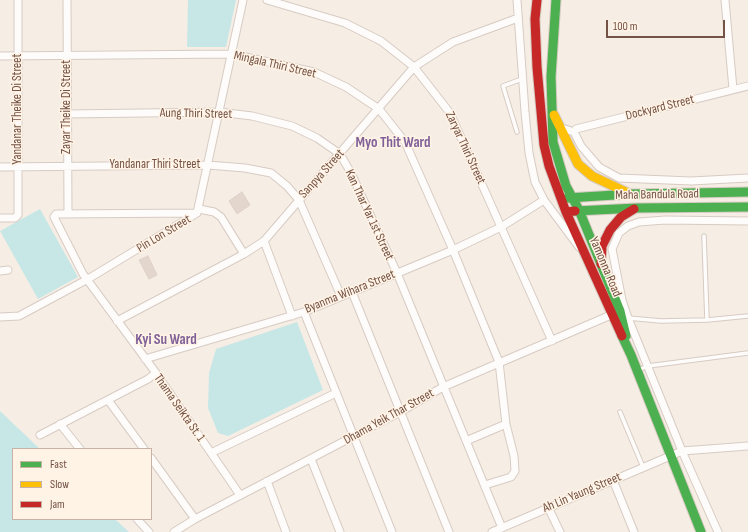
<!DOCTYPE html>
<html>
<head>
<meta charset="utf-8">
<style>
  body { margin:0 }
  #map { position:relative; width:748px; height:532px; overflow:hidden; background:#f6eee5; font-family:"Sofia Sans Condensed",sans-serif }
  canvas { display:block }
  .legend { position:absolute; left:12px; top:448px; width:140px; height:72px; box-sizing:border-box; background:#fff3e5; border:1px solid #c7b3a5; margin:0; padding:5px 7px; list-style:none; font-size:12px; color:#745245 }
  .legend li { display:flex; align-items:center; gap:8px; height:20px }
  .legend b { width:20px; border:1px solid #c7b3a5 }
  .scale { position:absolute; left:606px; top:20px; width:119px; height:18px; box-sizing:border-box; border:2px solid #745245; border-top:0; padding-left:5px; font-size:12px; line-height:14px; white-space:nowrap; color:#745245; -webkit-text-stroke:3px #fff3e5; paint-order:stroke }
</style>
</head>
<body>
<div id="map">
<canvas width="748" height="532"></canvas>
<ul class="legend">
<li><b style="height:5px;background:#4caf50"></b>Fast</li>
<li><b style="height:5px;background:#ffc107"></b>Slow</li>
<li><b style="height:5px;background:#c62828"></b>Jam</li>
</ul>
<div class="scale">100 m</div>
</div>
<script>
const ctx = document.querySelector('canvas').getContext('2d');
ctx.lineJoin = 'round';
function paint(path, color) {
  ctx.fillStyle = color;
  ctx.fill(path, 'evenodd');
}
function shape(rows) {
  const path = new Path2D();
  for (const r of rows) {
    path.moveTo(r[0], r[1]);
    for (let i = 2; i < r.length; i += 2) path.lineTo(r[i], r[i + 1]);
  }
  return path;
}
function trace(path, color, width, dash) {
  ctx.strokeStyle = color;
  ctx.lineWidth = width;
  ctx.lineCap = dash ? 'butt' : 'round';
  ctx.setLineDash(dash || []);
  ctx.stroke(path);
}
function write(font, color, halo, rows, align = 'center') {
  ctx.font = font + ' "Sofia Sans Condensed",sans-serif';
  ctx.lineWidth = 3;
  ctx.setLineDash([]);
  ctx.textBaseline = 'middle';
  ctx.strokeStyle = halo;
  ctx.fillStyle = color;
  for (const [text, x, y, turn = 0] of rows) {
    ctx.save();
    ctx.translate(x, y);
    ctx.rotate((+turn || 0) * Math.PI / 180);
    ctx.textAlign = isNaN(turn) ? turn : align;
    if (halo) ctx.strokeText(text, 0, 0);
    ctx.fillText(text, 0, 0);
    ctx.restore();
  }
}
paint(shape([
  [188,0,236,0,226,47,187,47],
  [40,209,78,277,38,299,0,231],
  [297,322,323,390,228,436,218,433,208,408,209,373,216,349],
  [0,411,40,449,13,449,13,519,115,519,129,532,0,532]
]), '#c6e7e6');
const building = shape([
  [242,192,250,205,237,214,229,201,242,192],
  [148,256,157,275,149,279,139,260,148,256]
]);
paint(building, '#e2d6cd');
trace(building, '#dfd0c7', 1);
const lane = shape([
  [517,132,503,86,522,79],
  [704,236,707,320],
  [628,318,661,321,707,320,748,316],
  [638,370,648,366,748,353],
  [620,412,643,467]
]);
const street = shape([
  [67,0,68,214],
  [267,0,345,23,381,41,414,67,450,113,552,341],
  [517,0,525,112,529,153,535,182,544,200,579,247],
  [725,0,733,89],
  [0,56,232,54,314,72,346,87,379,109,405,142,453,250,499,362,506,424,514,456,515,471,511,477,485,485],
  [67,114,219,112,252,116,292,126,317,138,340,154,351,173,397,273,502,528],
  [559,127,574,132,581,146,599,167,619,178,691,181,748,178],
  [574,132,576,129,748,86],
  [0,167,208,165,245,168,271,173,287,186,299,200,341,296],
  [199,209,214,212,221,217,244,254],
  [197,213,56,214,54,217,83,274,156,373,240,495],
  [0,218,15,218,18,215,18,0],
  [264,241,292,316],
  [0,271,8,270],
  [352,292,449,532],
  [304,312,392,532],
  [0,317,19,316,88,279,197,213,243,0],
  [117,321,244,254,264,241,414,67,453,42,518,18],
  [145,359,304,312,453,250,501,227,544,200],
  [108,400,144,449],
  [60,424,80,449],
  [40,435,148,379,156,373],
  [466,441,506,424],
  [211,453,336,393],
  [151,458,195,519],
  [311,459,340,532],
  [613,480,634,532],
  [267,481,286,532],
  [548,507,560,532],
  [137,519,149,532],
  [174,532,195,519,400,412,443,387,625,309],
  [492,532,682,451,748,446],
  [718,532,682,451,628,318,622,300,612,249,619,233,628,226,639,222,665,220,748,221]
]);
const fast = shape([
  [556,0,551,77,553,142,566,186,579,210],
  [567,198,631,194,748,192],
  [579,210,620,311,626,336],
  [575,211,637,208,748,207],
  [622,336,631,355,701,532]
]);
const slow = shape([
  [554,115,578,164,592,176,628,193]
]);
const jam = shape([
  [537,0,535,19,537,67,544,145,549,166,566,212,575,211],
  [566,212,622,336],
  [601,264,602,246,610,230,621,217,634,209]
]);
trace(lane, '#d7cbc3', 5.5);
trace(street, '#d7cbc3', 9);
trace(fast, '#d6cac2', 11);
trace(slow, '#d6cac2', 11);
trace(jam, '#d6cac2', 11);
trace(lane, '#fefcfb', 3.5);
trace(street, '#fefcfb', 7);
trace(fast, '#4caf50', 9);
trace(slow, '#ffc107', 9);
trace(jam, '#c62828', 9);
write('13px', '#745245', '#fff3e5', [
  ["Mingala Thiri Street",275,65,13],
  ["Zayar Theike Di Street",67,107,-90],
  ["Dockyard Street",660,108,-14],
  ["Yandanar Theike Di Street",18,109,-90],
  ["Aung Thiri Street",196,114,1],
  ["Zaryar Thiri Street",465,148,65],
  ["Yandanar Thiri Street",155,165],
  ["Sanpya Street",322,174,-48],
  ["Maha Bandula Road",657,195,-1],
  ["Kan Thar Yar 1st Street",369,215,65],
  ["Pin Lon Street",164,234,-31],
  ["Yamonna Road",605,267,67],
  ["Byanma Wihara Street",350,292,-22],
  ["Thama Seikta St. 1",179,408,55],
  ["Dhama Yeik Thar Street",389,417,-29],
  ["Ah Lin Yaung Street",582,493,-23]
]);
write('bold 15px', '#806098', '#fff3e5', [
  ["Myo Thit Ward",393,143],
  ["Kyi Su Ward",166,340]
]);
</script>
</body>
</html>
